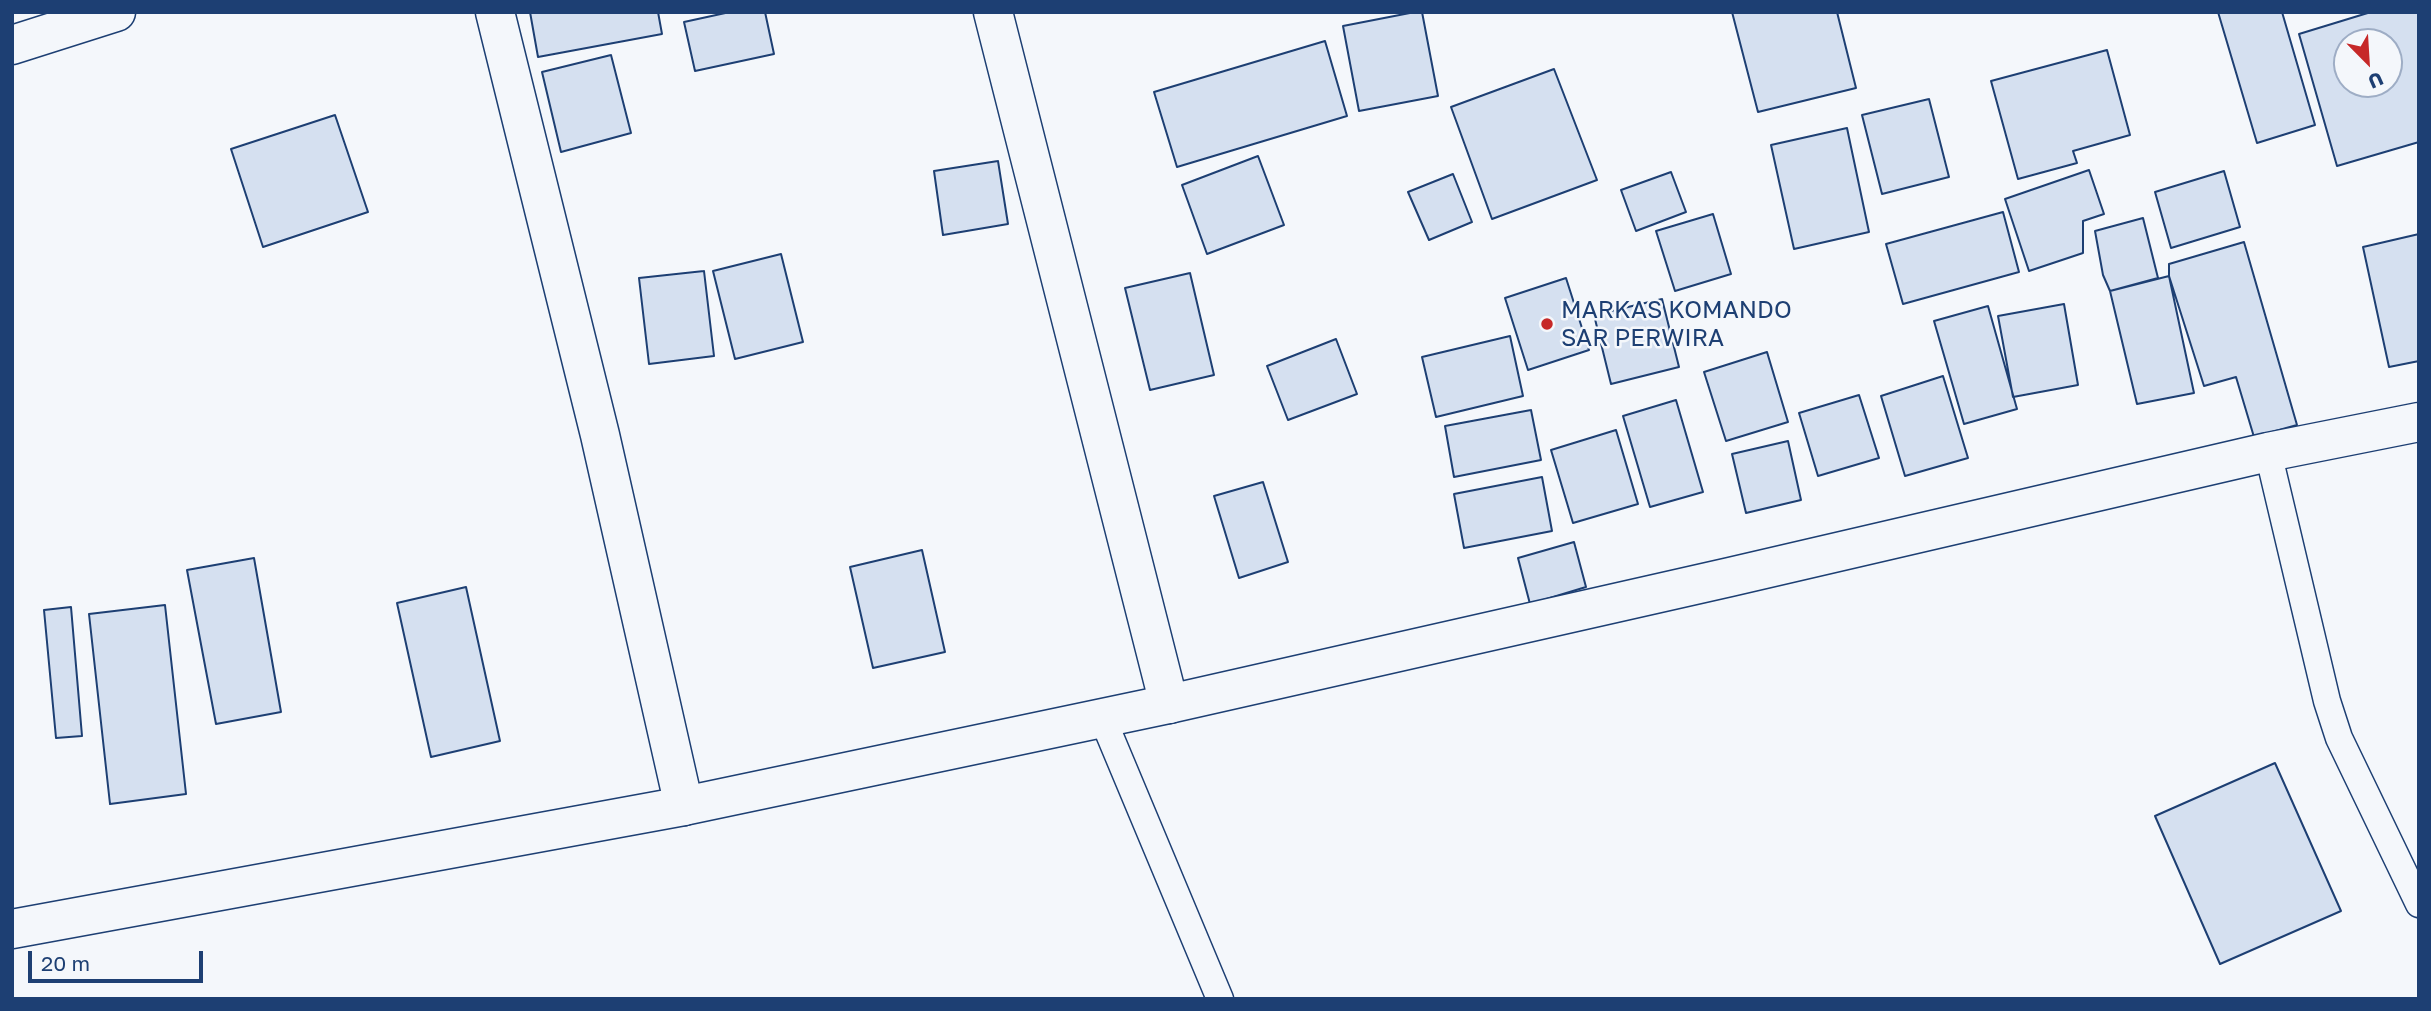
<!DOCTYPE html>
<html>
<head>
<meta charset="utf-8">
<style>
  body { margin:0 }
  #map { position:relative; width:2431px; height:1011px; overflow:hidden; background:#f4f7fb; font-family:"Golos Text",sans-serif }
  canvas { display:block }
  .frame { position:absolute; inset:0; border:14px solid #1d3f73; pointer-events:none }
  .north { position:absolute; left:2333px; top:28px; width:70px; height:70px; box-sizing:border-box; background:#f4f7fb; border:2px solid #9eadc5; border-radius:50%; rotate:156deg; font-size:19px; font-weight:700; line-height:28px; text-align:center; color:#1d3f73 }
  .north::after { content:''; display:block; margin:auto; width:24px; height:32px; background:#c62828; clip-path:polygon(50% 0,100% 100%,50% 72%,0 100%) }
  .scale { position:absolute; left:28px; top:951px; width:175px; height:32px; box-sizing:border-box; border:4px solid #1d3f73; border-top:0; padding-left:9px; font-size:21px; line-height:24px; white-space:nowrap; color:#1d3f73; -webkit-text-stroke:5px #f4f7fb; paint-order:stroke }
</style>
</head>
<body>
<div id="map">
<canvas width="2431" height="1011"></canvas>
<div class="frame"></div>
<div class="north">U</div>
<div class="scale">20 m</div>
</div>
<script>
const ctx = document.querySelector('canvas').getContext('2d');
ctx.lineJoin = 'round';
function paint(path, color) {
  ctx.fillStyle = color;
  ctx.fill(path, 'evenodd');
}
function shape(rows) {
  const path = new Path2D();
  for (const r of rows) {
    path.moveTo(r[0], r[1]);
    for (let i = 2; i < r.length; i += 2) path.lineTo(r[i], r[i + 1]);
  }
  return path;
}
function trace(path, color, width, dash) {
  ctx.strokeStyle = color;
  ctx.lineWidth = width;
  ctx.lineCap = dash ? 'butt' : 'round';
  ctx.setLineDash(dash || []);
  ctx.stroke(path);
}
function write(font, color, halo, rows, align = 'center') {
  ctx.font = font + ' "Golos Text",sans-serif';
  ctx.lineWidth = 5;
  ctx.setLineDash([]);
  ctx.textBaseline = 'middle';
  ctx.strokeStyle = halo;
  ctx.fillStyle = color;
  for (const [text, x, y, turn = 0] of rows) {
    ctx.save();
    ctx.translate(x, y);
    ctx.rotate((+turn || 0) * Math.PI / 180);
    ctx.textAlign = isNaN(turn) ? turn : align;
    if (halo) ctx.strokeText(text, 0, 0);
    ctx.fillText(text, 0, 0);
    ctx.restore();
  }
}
const building = shape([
  [530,12,658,12,662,34,538,57,530,12],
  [730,12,765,12,774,54,695,71,684,22,730,12],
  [1415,12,1422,12,1438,96,1359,111,1343,26,1415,12],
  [1732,12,1837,12,1856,88,1758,112,1732,12],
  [2218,12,2282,12,2315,125,2257,143,2218,12],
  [2371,12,2419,12,2419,142,2337,166,2299,34,2371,12],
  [2347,42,2389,42,2389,84,2347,84,2347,42],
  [1325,41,1347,116,1177,167,1154,92,1325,41],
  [2107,50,2130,135,2073,151,2077,163,2018,179,1991,81,2107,50],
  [611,55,631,133,561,152,542,72,611,55],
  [1554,69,1597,180,1492,219,1451,107,1554,69],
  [1929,99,1949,177,1882,194,1862,115,1929,99],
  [335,115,368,212,263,247,231,149,335,115],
  [1847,128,1869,232,1794,249,1771,145,1847,128],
  [1258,156,1284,225,1207,254,1182,185,1258,156],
  [998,161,1008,224,943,235,934,171,998,161],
  [2089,170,2104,214,2083,221,2083,253,2029,271,2005,199,2089,170],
  [2224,171,2240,227,2171,248,2155,192,2224,171],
  [1671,172,1686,212,1636,231,1621,190,1671,172],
  [1453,174,1472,222,1429,240,1408,192,1453,174],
  [2003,212,2019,272,1903,304,1886,244,2003,212],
  [1713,214,1731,274,1675,291,1656,231,1713,214],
  [2143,218,2158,278,2110,291,2103,275,2095,231,2143,218],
  [2419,234,2419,361,2389,367,2363,247,2419,234],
  [2244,242,2297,425,2254,437,2236,377,2204,386,2169,276,2169,264,2244,242],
  [781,254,803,342,735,359,713,271,781,254],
  [704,271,714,356,649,364,639,278,704,271],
  [1190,273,1214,375,1150,390,1125,288,1190,273],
  [2169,276,2194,393,2137,404,2110,291,2169,276],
  [1566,278,1589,350,1528,370,1505,298,1566,278],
  [1662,299,1679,367,1611,384,1594,315,1662,299],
  [2064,304,2078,385,2013,397,1998,316,2064,304],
  [1988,306,2017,409,1964,424,1934,321,1988,306],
  [1510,336,1523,396,1436,417,1422,357,1510,336],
  [1336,339,1357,394,1288,420,1267,366,1336,339],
  [1767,352,1788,422,1726,441,1704,372,1767,352],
  [1943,376,1968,458,1905,476,1881,396,1943,376],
  [1859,395,1879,458,1818,476,1799,413,1859,395],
  [1676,400,1703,492,1650,507,1623,416,1676,400],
  [1531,410,1541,460,1454,477,1445,426,1531,410],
  [1616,430,1638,504,1573,523,1551,450,1616,430],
  [1788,441,1801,500,1746,513,1732,454,1788,441],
  [1542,477,1552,531,1464,548,1454,494,1542,477],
  [1263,482,1288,562,1239,578,1214,496,1263,482],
  [1574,542,1586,587,1530,604,1518,558,1574,542],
  [922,550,945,652,873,668,850,567,922,550],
  [254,558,281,712,216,724,187,570,254,558],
  [466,587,500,741,431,757,397,603,466,587],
  [165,605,186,794,110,804,89,614,165,605],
  [71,607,82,736,56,738,44,610,71,607],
  [2275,763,2341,911,2220,964,2155,816,2275,763]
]);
paint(building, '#d5e0f0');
trace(building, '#1d3f73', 2);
const service = shape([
  [2268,452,2327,701,2339,738,2419,904],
  [1102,717,1220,999]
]);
const minor = shape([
  [495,12,600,435,684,806],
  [993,12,1169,704],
  [12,45,116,12]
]);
const primary = shape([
  [12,929,684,806,1169,704,1730,577,2268,452,2419,422]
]);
trace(service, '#1d3f73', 29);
trace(minor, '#1d3f73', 41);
trace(primary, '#1d3f73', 41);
trace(service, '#f4f7fb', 26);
trace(minor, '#f4f7fb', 38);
trace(primary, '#f4f7fb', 38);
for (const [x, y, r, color] of [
  [1547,324,7,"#c62828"]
]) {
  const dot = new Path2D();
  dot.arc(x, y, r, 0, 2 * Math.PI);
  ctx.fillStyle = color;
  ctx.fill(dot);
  trace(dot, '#f4f7fb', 2.5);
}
write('24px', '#1d3f73', '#f4f7fb', [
  ["MARKAS KOMANDO",1561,310],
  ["SAR PERWIRA",1561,338]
], 'left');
</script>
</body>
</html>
